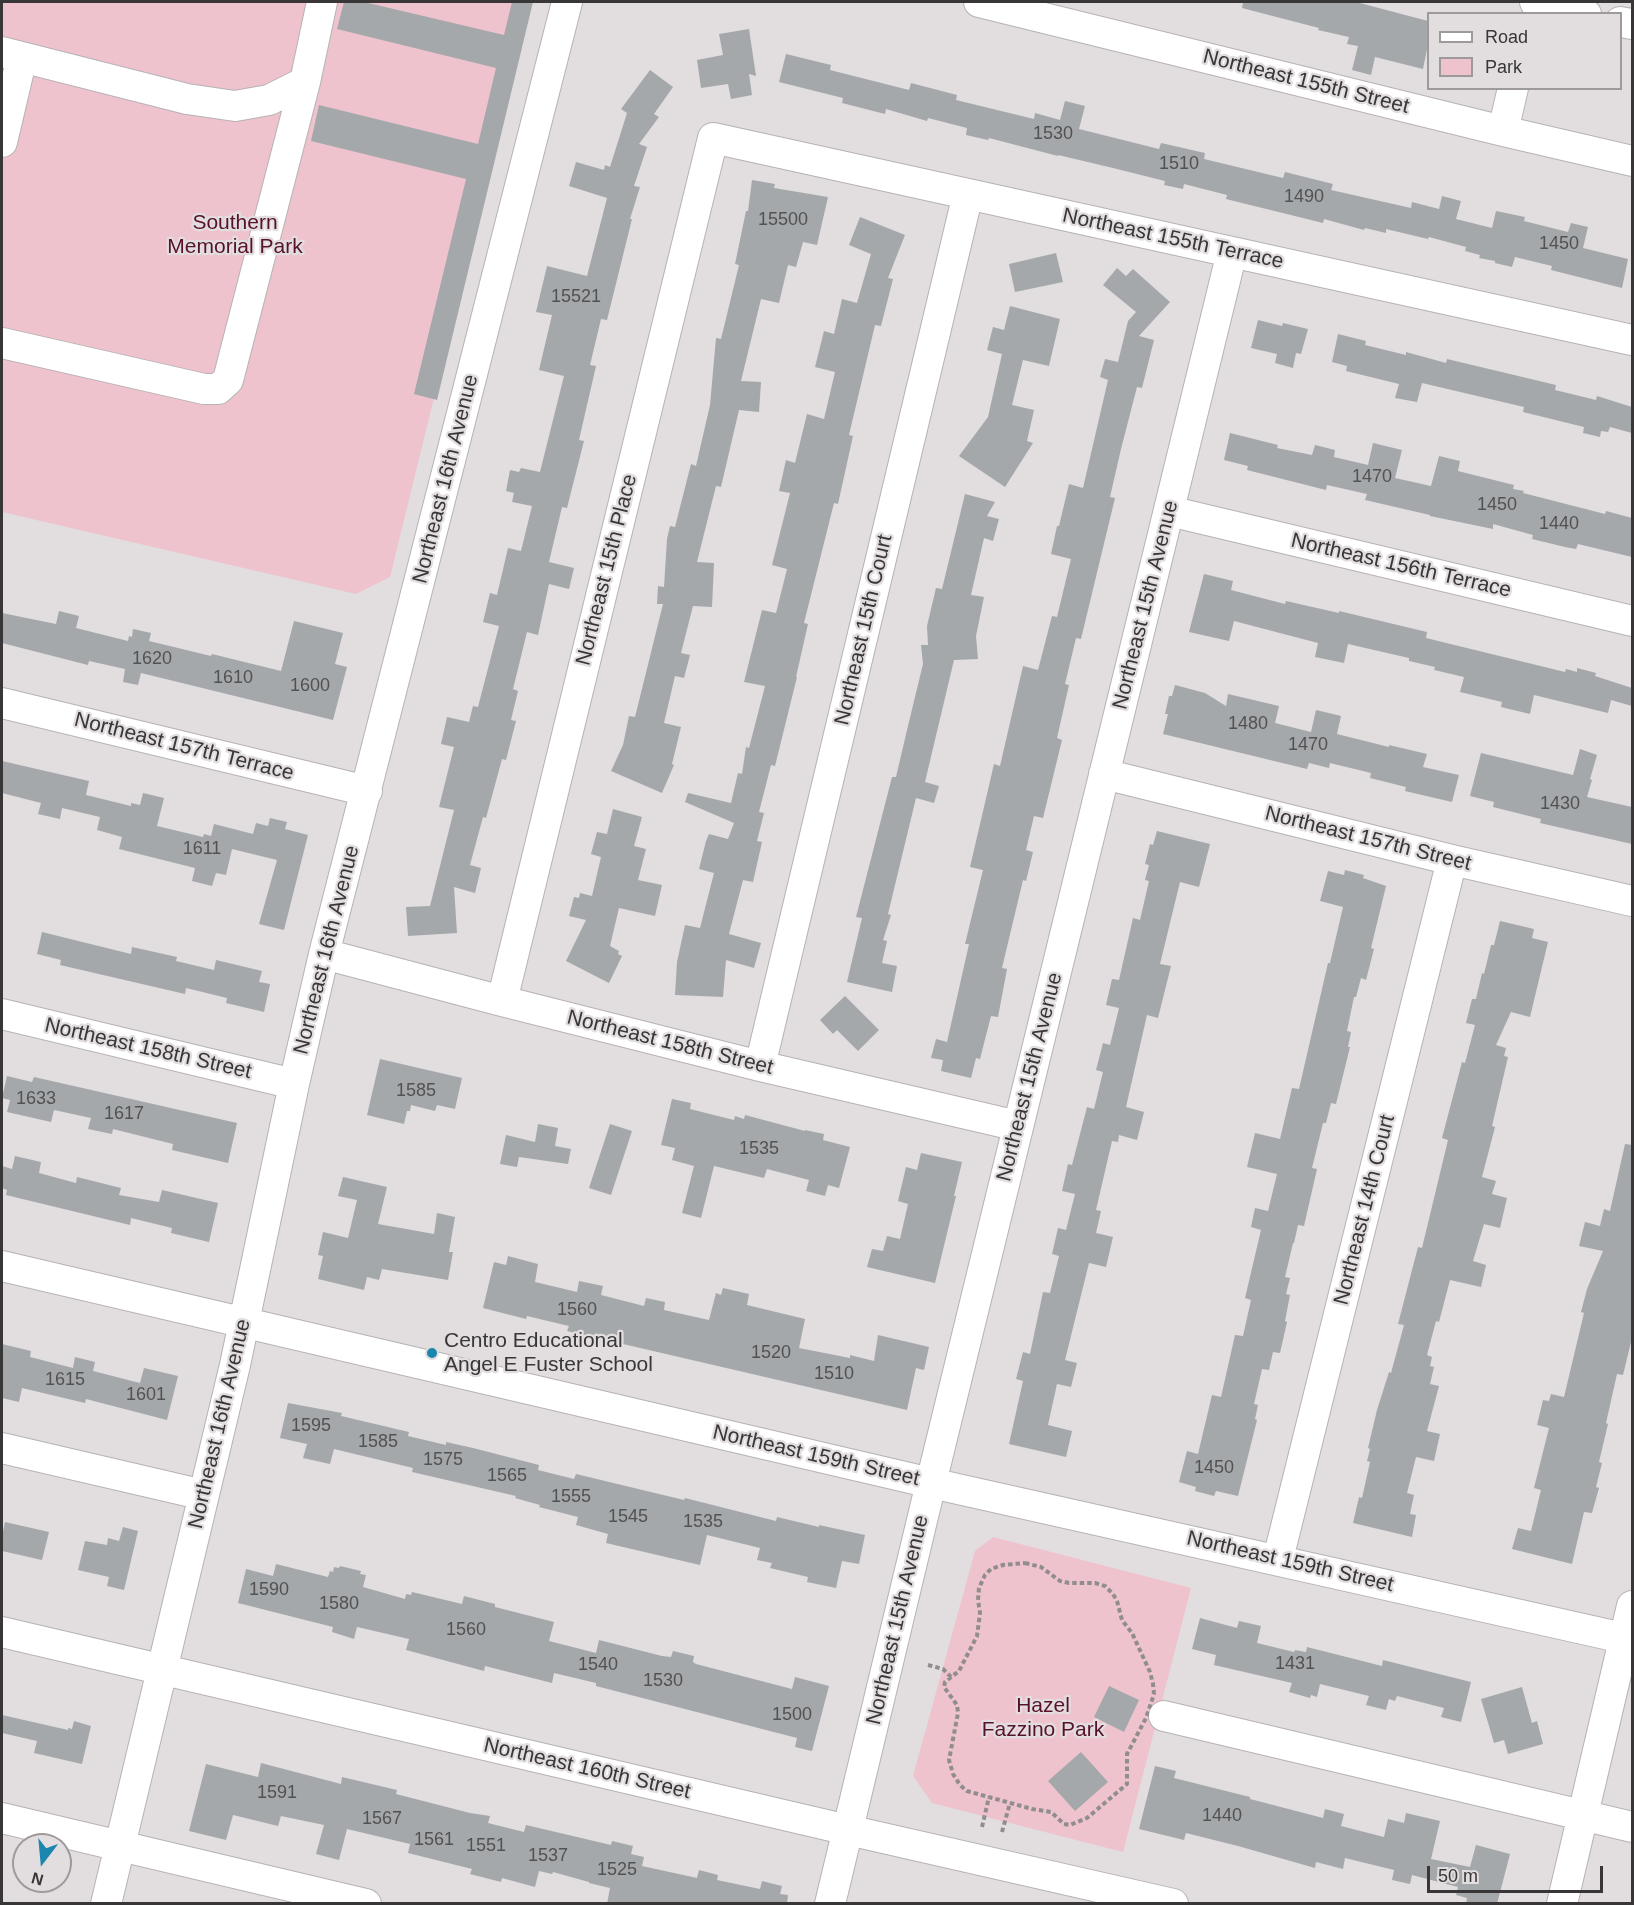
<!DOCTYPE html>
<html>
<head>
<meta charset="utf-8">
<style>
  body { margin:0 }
  #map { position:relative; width:1634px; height:1905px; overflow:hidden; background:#e2ddde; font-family:Arial,sans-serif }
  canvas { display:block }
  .frame { position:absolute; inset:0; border:3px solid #383636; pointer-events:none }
  .legend { position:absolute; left:1427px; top:12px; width:195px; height:78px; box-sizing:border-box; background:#e2ddde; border:2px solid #9e9a9b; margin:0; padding:8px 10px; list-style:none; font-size:18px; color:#383636 }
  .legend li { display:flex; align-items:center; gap:12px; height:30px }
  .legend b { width:30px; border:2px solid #9e9a9b }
  .north { position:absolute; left:12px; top:1833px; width:60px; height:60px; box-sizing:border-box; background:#e2ddde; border:2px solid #9e9a9b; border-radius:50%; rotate:196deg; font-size:16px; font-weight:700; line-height:24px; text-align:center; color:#383636 }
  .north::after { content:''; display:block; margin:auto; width:21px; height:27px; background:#1b87af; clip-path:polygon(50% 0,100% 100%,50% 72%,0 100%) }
  .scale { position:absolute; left:1427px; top:1866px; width:176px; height:27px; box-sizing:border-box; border:3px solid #383636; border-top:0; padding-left:8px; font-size:18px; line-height:21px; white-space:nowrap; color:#383636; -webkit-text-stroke:4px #e2ddde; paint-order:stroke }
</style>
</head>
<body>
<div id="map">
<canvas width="1634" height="1905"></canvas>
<div class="frame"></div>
<ul class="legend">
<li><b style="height:8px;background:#fff"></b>Road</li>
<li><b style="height:16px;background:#eec3cd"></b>Park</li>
</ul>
<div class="north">N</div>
<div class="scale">50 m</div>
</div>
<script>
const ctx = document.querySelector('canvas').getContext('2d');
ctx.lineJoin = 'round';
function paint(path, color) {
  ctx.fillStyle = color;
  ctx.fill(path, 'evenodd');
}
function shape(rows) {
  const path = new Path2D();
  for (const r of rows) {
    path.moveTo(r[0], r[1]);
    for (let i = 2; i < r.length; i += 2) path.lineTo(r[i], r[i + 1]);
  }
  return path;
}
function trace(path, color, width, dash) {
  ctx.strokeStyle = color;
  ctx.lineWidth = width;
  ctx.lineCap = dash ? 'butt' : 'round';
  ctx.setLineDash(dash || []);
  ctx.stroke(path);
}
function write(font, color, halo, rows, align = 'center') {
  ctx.font = font + ' Arial,sans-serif';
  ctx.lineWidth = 4.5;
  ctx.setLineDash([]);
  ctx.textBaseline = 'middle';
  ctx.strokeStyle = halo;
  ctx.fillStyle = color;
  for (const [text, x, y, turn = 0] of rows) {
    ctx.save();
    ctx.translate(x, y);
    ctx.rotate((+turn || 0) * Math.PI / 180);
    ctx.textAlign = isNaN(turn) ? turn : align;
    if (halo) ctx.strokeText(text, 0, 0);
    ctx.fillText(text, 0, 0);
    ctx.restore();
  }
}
paint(shape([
  [2,2,531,2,390,577,356,594,2,512],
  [993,1537,1191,1588,1123,1852,932,1803,913,1776,975,1551]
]), '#eec3cd');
paint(shape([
  [344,2,364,2,504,35,512,2,533,2,437,400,414,394,466,179,311,141,319,105,478,144,496,68,337,29],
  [1243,2,1356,2,1428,21,1428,44,1423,69,1375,57,1371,75,1352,70,1358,46,1347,44,1349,37,1318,30,1319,28,1242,8],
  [749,29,756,76,749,74,752,95,731,99,728,84,701,88,697,60,723,55,719,34],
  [786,54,831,65,830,70,909,90,911,83,957,95,956,100,1034,119,1035,113,1060,120,1065,101,1085,106,1079,129,1159,149,1161,143,1205,153,1204,159,1283,178,1285,172,1333,184,1331,190,1411,208,1412,202,1439,209,1442,196,1461,201,1456,219,1492,228,1496,211,1525,217,1524,221,1568,232,1571,223,1588,227,1583,248,1628,259,1622,288,1551,270,1552,266,1515,257,1512,267,1495,263,1495,261,1479,258,1480,255,1465,251,1466,247,1429,237,1428,239,1386,229,1386,233,1365,228,1364,230,1324,219,1323,223,1226,199,1227,195,1184,184,1183,189,1164,185,1165,181,1113,168,1058,155,1058,156,989,138,988,140,966,135,967,128,928,118,927,121,886,109,885,114,842,103,843,98,779,82],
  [650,70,673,87,654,114,659,117,639,144,647,147,634,186,640,187,630,219,632,219,607,320,601,319,590,365,596,366,579,440,584,441,567,508,562,507,549,562,574,568,569,589,549,584,538,635,527,632,513,689,518,691,511,720,516,721,506,760,502,759,486,818,483,817,470,865,481,868,475,893,454,887,457,933,408,936,406,907,430,906,454,810,439,807,454,747,441,744,447,717,469,722,473,706,478,707,499,626,483,622,490,593,497,595,508,548,521,551,532,506,512,502,514,493,506,491,510,470,519,472,521,468,540,472,564,376,539,370,552,315,536,312,547,266,587,276,607,198,569,186,576,162,604,170,605,165,610,167,627,113,621,109],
  [752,180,775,184,774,188,828,197,817,245,803,242,796,267,788,265,779,303,761,299,741,381,761,382,759,412,739,410,721,487,716,486,697,562,714,563,712,607,693,606,681,653,690,655,684,678,675,676,664,723,681,727,672,764,674,765,662,793,611,771,623,745,629,716,635,717,663,604,657,604,658,586,664,587,667,539,670,526,675,527,691,464,696,466,710,405,716,338,721,339,739,265,735,264,746,211,748,211],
  [860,217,905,235,888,278,893,279,881,326,875,325,849,435,853,436,838,504,834,503,804,623,808,624,796,677,797,677,775,766,771,765,759,812,764,813,757,841,762,842,753,882,743,880,729,934,761,943,754,968,726,960,723,997,675,995,677,962,685,925,700,928,714,873,699,869,706,841,709,834,728,839,734,823,685,802,688,793,731,803,738,773,742,774,746,747,749,748,765,686,744,682,762,610,776,613,787,569,772,565,790,493,779,491,786,460,795,463,807,414,824,419,835,372,815,367,824,331,834,334,842,299,857,303,871,254,849,245],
  [1056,253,1063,282,1015,292,1009,264],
  [1117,268,1126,276,1133,269,1170,302,1139,336,1154,340,1142,388,1137,387,1121,449,1110,497,1115,498,1081,639,1076,638,1065,684,1069,685,1057,738,1062,740,1043,818,1034,816,1026,850,1033,852,1026,881,1023,880,1002,968,1007,969,998,1017,991,1016,980,1059,976,1058,971,1078,941,1071,943,1060,931,1058,936,1039,947,1042,969,944,965,944,983,870,970,867,994,764,1000,766,1023,666,1038,670,1052,616,1057,617,1071,559,1051,554,1057,526,1059,526,1069,484,1083,488,1108,380,1100,377,1105,359,1118,362,1128,321,1136,312,1103,285],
  [1010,306,1060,319,1049,366,1023,360,1012,405,1034,410,1027,441,1033,443,1005,487,959,456,988,417,1002,354,987,350,993,327,1004,330],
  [1258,320,1282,326,1283,323,1308,329,1301,354,1296,353,1293,368,1275,363,1277,354,1251,348],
  [1338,334,1366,341,1365,345,1406,355,1406,352,1446,363,1447,359,1556,385,1555,390,1596,400,1597,396,1632,407,1632,433,1610,427,1608,432,1601,431,1600,437,1583,433,1584,427,1523,412,1524,407,1422,383,1417,402,1395,398,1399,384,1346,371,1347,366,1332,362],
  [1230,433,1278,445,1277,448,1312,455,1315,445,1335,450,1334,457,1368,465,1373,443,1402,450,1395,478,1431,486,1439,456,1460,461,1458,471,1514,485,1513,489,1524,491,1523,493,1605,514,1606,511,1632,518,1632,557,1578,544,1576,549,1565,547,1532,539,1533,535,1493,524,1493,529,1430,516,1430,515,1365,500,1367,494,1327,485,1326,490,1247,470,1248,466,1224,460],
  [965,494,995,502,987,516,999,519,993,541,984,538,971,595,984,597,976,636,978,659,954,660,925,782,939,786,934,803,916,798,888,914,891,915,883,940,887,941,882,963,897,966,892,992,847,982,862,918,856,917,892,777,896,777,907,730,923,664,921,645,928,645,927,626,936,588,942,589],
  [1204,574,1233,581,1231,590,1285,604,1286,601,1339,613,1339,611,1427,632,1426,638,1565,672,1566,669,1577,672,1577,668,1596,673,1595,676,1632,688,1632,706,1611,700,1608,713,1534,695,1530,714,1501,707,1502,702,1460,692,1464,677,1434,670,1435,667,1409,661,1409,658,1348,644,1344,663,1315,657,1318,643,1234,621,1229,641,1189,632],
  [59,611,79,616,76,628,128,641,129,636,132,637,133,629,151,633,149,641,211,656,212,654,281,671,294,621,343,633,335,664,347,667,333,720,141,673,138,685,123,682,125,669,89,661,88,665,2,643,2,613,56,624],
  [1175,685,1205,693,1226,706,1228,694,1279,706,1275,723,1311,732,1316,710,1341,716,1337,734,1389,747,1389,745,1427,754,1423,767,1459,775,1452,802,1405,791,1406,787,1370,778,1371,773,1330,763,1329,768,1309,763,1307,769,1163,734,1168,714,1165,714,1169,696,1172,696],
  [1580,749,1597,755,1590,779,1592,780,1587,797,1632,807,1632,844,1540,823,1541,819,1493,807,1494,802,1470,796,1481,753,1573,775],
  [2,761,89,781,86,795,131,806,131,803,140,805,143,793,164,798,157,826,203,837,204,834,211,836,214,824,253,834,256,823,268,826,270,818,287,822,285,829,308,835,284,930,259,924,277,860,232,849,226,875,216,873,212,886,192,881,195,868,119,849,122,837,97,830,100,817,62,808,60,819,38,814,41,803,2,793],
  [613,809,642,817,634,846,646,849,638,880,662,885,655,916,619,908,610,946,619,951,618,954,622,956,609,983,566,961,586,920,569,916,574,897,579,898,580,893,592,896,601,857,591,854,597,832,607,834],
  [1157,831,1210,844,1199,887,1180,882,1160,964,1171,966,1158,1018,1147,1015,1126,1107,1144,1112,1137,1140,1119,1135,1118,1142,1112,1141,1096,1210,1101,1211,1096,1233,1113,1237,1106,1267,1089,1263,1065,1360,1077,1363,1071,1387,1057,1384,1048,1425,1072,1431,1066,1457,1009,1444,1023,1381,1016,1379,1023,1352,1030,1354,1043,1292,1050,1293,1059,1256,1052,1254,1058,1228,1066,1230,1075,1194,1062,1191,1068,1164,1072,1165,1087,1107,1094,1109,1103,1072,1096,1070,1103,1043,1110,1045,1119,1008,1106,1005,1112,979,1119,980,1133,918,1140,920,1149,881,1145,880,1149,865,1145,864,1150,844,1153,845],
  [1345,870,1364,875,1363,878,1386,886,1371,948,1374,949,1366,980,1361,978,1356,997,1354,997,1347,1031,1351,1032,1348,1047,1350,1047,1336,1104,1331,1103,1326,1123,1323,1123,1312,1168,1317,1169,1304,1226,1298,1225,1294,1243,1293,1243,1285,1277,1290,1278,1286,1294,1290,1295,1285,1321,1287,1322,1280,1353,1273,1352,1269,1370,1262,1369,1254,1404,1258,1405,1255,1419,1257,1420,1238,1496,1216,1491,1214,1496,1195,1491,1196,1487,1179,1482,1187,1451,1198,1454,1212,1395,1221,1397,1235,1335,1243,1336,1251,1300,1245,1298,1261,1230,1251,1227,1255,1208,1268,1211,1277,1174,1247,1167,1255,1133,1280,1139,1292,1088,1299,1089,1328,963,1330,963,1343,907,1320,901,1328,871,1344,875],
  [1500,921,1534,929,1532,938,1548,942,1530,1017,1511,1012,1496,1045,1506,1048,1504,1056,1508,1057,1492,1126,1495,1127,1482,1177,1496,1181,1492,1194,1507,1198,1500,1228,1484,1224,1473,1261,1486,1265,1481,1287,1450,1280,1439,1322,1436,1321,1427,1355,1432,1357,1430,1366,1434,1367,1430,1384,1439,1386,1427,1431,1440,1434,1434,1461,1416,1457,1407,1493,1414,1495,1410,1514,1416,1515,1412,1537,1353,1523,1359,1497,1362,1498,1370,1462,1367,1461,1370,1449,1368,1448,1377,1410,1389,1372,1391,1373,1404,1325,1398,1324,1418,1247,1422,1248,1448,1140,1442,1138,1462,1062,1465,1063,1475,1025,1466,1023,1472,999,1476,999,1482,973,1484,974,1491,945,1494,945],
  [42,932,131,954,132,947,177,957,176,961,214,970,216,960,262,971,259,982,270,984,264,1012,226,1003,227,998,186,988,185,994,60,965,61,960,37,954],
  [845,996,879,1030,858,1051,837,1030,833,1034,820,1020],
  [380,1059,462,1078,455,1109,437,1105,435,1111,411,1105,410,1111,407,1111,404,1124,367,1115],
  [7,1076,32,1082,34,1077,237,1123,228,1163,172,1150,173,1144,113,1129,112,1134,88,1129,91,1118,54,1110,51,1122,7,1112,10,1100,2,1098],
  [672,1099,691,1103,690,1109,734,1120,735,1116,744,1119,745,1115,805,1131,805,1130,824,1134,823,1140,850,1147,839,1188,828,1185,825,1196,806,1191,809,1180,767,1169,764,1178,714,1166,701,1218,682,1213,694,1166,672,1160,675,1148,661,1145],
  [538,1124,558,1128,555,1146,571,1149,568,1164,519,1157,517,1167,500,1164,506,1135,535,1142],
  [610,1124,632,1131,611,1195,589,1188],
  [1625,1144,1632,1145,1632,1338,1623,1375,1617,1374,1606,1423,1608,1424,1599,1462,1602,1463,1596,1487,1599,1488,1592,1513,1584,1512,1572,1564,1512,1549,1518,1528,1531,1531,1541,1490,1534,1488,1549,1428,1537,1425,1543,1400,1549,1401,1551,1394,1564,1397,1584,1313,1581,1312,1587,1289,1603,1251,1579,1246,1585,1222,1600,1226,1604,1209,1610,1211],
  [921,1153,962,1162,954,1196,956,1196,935,1283,867,1267,872,1249,883,1251,887,1236,900,1239,908,1204,898,1201,906,1167,917,1170],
  [15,1156,41,1162,39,1173,76,1183,77,1177,121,1188,119,1195,159,1202,162,1190,218,1203,209,1242,171,1233,172,1228,131,1218,130,1225,6,1195,7,1190,2,1188,2,1166,12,1169],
  [343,1177,387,1187,378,1224,434,1234,437,1213,455,1217,449,1252,453,1252,448,1280,382,1269,379,1280,367,1277,364,1290,318,1279,323,1256,318,1255,323,1232,348,1238,357,1200,338,1196],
  [508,1256,538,1264,535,1282,577,1292,579,1281,603,1286,601,1295,644,1306,646,1298,665,1302,664,1310,709,1320,716,1293,721,1295,723,1288,749,1294,747,1305,805,1319,799,1348,850,1358,850,1355,874,1361,878,1335,929,1347,924,1370,916,1368,907,1410,567,1331,569,1326,527,1316,526,1319,483,1308,494,1262,506,1265],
  [2,1344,31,1351,30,1357,73,1368,75,1357,95,1362,93,1371,140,1383,144,1368,178,1376,167,1420,86,1399,85,1403,22,1388,19,1402,2,1398],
  [288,1403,342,1413,341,1416,409,1432,408,1436,446,1445,446,1442,473,1448,539,1465,538,1470,574,1479,576,1474,684,1500,685,1498,776,1521,777,1517,819,1527,819,1525,865,1535,859,1564,842,1561,836,1588,807,1582,808,1577,770,1568,772,1563,757,1560,760,1548,707,1535,700,1565,606,1543,608,1534,576,1525,578,1517,539,1507,540,1505,515,1498,516,1496,412,1472,413,1468,334,1449,330,1464,303,1458,307,1444,280,1438],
  [5,1522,49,1532,42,1560,2,1551,2,1536],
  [123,1527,138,1531,124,1590,107,1586,109,1577,78,1570,85,1541,107,1545,108,1538,119,1541],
  [276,1564,328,1577,330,1571,333,1572,334,1567,339,1568,340,1566,361,1571,360,1574,366,1575,363,1587,405,1599,406,1594,411,1595,412,1592,462,1604,464,1596,495,1604,495,1607,554,1622,549,1641,596,1653,599,1640,662,1656,671,1657,673,1651,694,1656,693,1662,696,1664,792,1689,795,1677,829,1686,812,1751,795,1747,797,1738,596,1686,596,1683,554,1673,552,1683,485,1666,484,1671,406,1650,409,1639,357,1627,354,1639,332,1632,333,1627,238,1603,246,1569,273,1576],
  [1200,1618,1237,1628,1239,1621,1261,1626,1257,1643,1294,1652,1295,1650,1306,1652,1307,1647,1382,1666,1383,1660,1471,1682,1461,1722,1441,1717,1444,1708,1397,1696,1395,1701,1389,1699,1386,1710,1366,1705,1369,1696,1320,1684,1317,1697,1311,1695,1310,1698,1289,1692,1292,1683,1214,1665,1216,1655,1192,1649],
  [1109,1686,1139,1700,1124,1732,1094,1717],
  [1522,1687,1532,1723,1537,1721,1543,1744,1508,1754,1504,1740,1494,1743,1481,1699],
  [2,1715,68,1730,68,1728,72,1729,74,1721,91,1726,82,1764,34,1753,37,1741,2,1733],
  [1081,1752,1108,1782,1075,1811,1048,1781],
  [261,1763,341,1784,342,1777,397,1790,396,1794,470,1813,490,1816,488,1823,524,1832,526,1825,611,1845,612,1841,633,1846,631,1854,644,1857,642,1866,697,1878,699,1870,718,1875,717,1880,760,1889,762,1881,782,1886,780,1894,788,1895,787,1904,607,1904,610,1888,589,1883,589,1882,553,1872,552,1874,539,1871,535,1887,502,1878,501,1882,470,1874,472,1869,408,1853,410,1844,347,1829,339,1860,316,1854,324,1825,281,1816,278,1826,233,1815,226,1840,189,1831,206,1764,258,1777],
  [1155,1766,1176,1771,1174,1778,1250,1797,1250,1799,1323,1818,1325,1809,1344,1814,1341,1826,1384,1837,1388,1819,1404,1823,1406,1813,1440,1821,1431,1859,1470,1867,1476,1845,1510,1854,1497,1904,1466,1904,1467,1898,1456,1895,1458,1887,1412,1875,1410,1884,1392,1880,1394,1870,1345,1858,1343,1869,1316,1862,1315,1868,1238,1846,1186,1833,1184,1840,1139,1829]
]), '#a4a8aa');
const minor = shape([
  [979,2,1503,131,1632,161],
  [1535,2,1586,14],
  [1620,22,1632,24],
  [2,52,187,99,235,106,269,100,305,82],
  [1503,131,1513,88],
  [2,142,22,57],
  [2,343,204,389,218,389,228,380,305,82,322,2],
  [1169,511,1632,621],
  [2,703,367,791],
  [1104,774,1452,860,1632,901],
  [324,954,502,1001,760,1066,1018,1126],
  [502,1001,713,138,1632,340],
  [2,1014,294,1084],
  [760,1066,968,194],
  [2,1266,931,1483,1632,1640],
  [2,1448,204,1495],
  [1278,1559,1452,860],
  [2,1632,848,1830,1173,1904],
  [1164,1716,1632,1827],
  [2,1818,366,1904],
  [106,1904,235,1365,294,1084,324,954,567,2],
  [830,1904,931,1483,1232,252],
  [1562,1904,1632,1606]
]);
trace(minor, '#b7b2b3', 32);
trace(shape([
  [1025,1563,1041,1567,1060,1581,1069,1583,1095,1583,1105,1586,1113,1594,1117,1601,1122,1620,1132,1633,1150,1672,1153,1684,1154,1694,1146,1718,1127,1754,1127,1784,1087,1818,1070,1825,1064,1824,1051,1812,1032,1809,967,1791,960,1785,953,1774,949,1760,958,1713,957,1705,944,1687,945,1682,959,1671,977,1636,980,1613,978,1600,979,1588,985,1575,991,1569,1003,1565,1025,1563],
  [928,1665,943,1669,951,1677],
  [982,1827,989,1797],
  [1002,1832,1010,1803]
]), '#918d8e', 4, [4.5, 3]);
trace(minor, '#fff', 30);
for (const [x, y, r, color] of [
  [432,1353,6,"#1b87af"]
]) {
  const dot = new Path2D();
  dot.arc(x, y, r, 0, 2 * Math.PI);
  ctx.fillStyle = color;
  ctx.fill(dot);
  trace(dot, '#e2ddde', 2);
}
write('18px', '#535253', null, [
  ["1530",1053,134],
  ["1510",1179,164],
  ["1490",1304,197],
  ["15500",783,220],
  ["1450",1559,244],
  ["15521",576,297],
  ["1470",1372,477],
  ["1450",1497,505],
  ["1440",1559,524],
  ["1620",152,659],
  ["1610",233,678],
  ["1600",310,686],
  ["1480",1248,724],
  ["1470",1308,745],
  ["1430",1560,804],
  ["1611",202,849],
  ["1585",416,1091],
  ["1633",36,1099],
  ["1617",124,1114],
  ["1535",759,1149],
  ["1560",577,1310],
  ["1520",771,1353],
  ["1510",834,1374],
  ["1615",65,1380],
  ["1601",146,1395],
  ["1595",311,1426],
  ["1585",378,1442],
  ["1575",443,1460],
  ["1450",1214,1468],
  ["1565",507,1476],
  ["1555",571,1497],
  ["1545",628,1517],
  ["1535",703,1522],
  ["1590",269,1590],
  ["1580",339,1604],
  ["1560",466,1630],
  ["1431",1295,1664],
  ["1540",598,1665],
  ["1530",663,1681],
  ["1500",792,1715],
  ["1591",277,1793],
  ["1440",1222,1816],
  ["1567",382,1819],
  ["1561",434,1840],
  ["1551",486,1846],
  ["1537",548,1856],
  ["1525",617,1870]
]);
write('21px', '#383636', '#e2ddde', [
  ["Northeast 155th Street",1306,82,14],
  ["Northeast 155th Terrace",1173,239,12],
  ["Northeast 16th Avenue",446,479,-76],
  ["Northeast 156th Terrace",1401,566,13],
  ["Northeast 15th Place",607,570,-76],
  ["Northeast 15th Avenue",1146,605,-76],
  ["Northeast 15th Court",864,630,-77],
  ["Northeast 157th Terrace",184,747,14],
  ["Northeast 157th Street",1368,839,14],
  ["Northeast 16th Avenue",327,950,-76],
  ["Northeast 158th Street",670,1043,14],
  ["Northeast 158th Street",148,1049,13],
  ["Northeast 15th Avenue",1030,1077,-76],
  ["Northeast 14th Court",1365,1210,-76],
  ["Northeast 16th Avenue",220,1424,-77],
  ["Northeast 159th Street",816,1456,13],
  ["Northeast 159th Street",1290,1562,13],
  ["Northeast 15th Avenue",898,1620,-77],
  ["Northeast 160th Street",587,1769,13]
]);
write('21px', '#58112c', '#e2ddde', [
  ["Southern",235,223],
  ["Memorial Park",235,247],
  ["Hazel",1043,1706],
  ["Fazzino Park",1043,1730]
]);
write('21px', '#383636', '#e2ddde', [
  ["Centro Educational",444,1341],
  ["Angel E Fuster School",444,1365]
], 'left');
</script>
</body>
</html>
